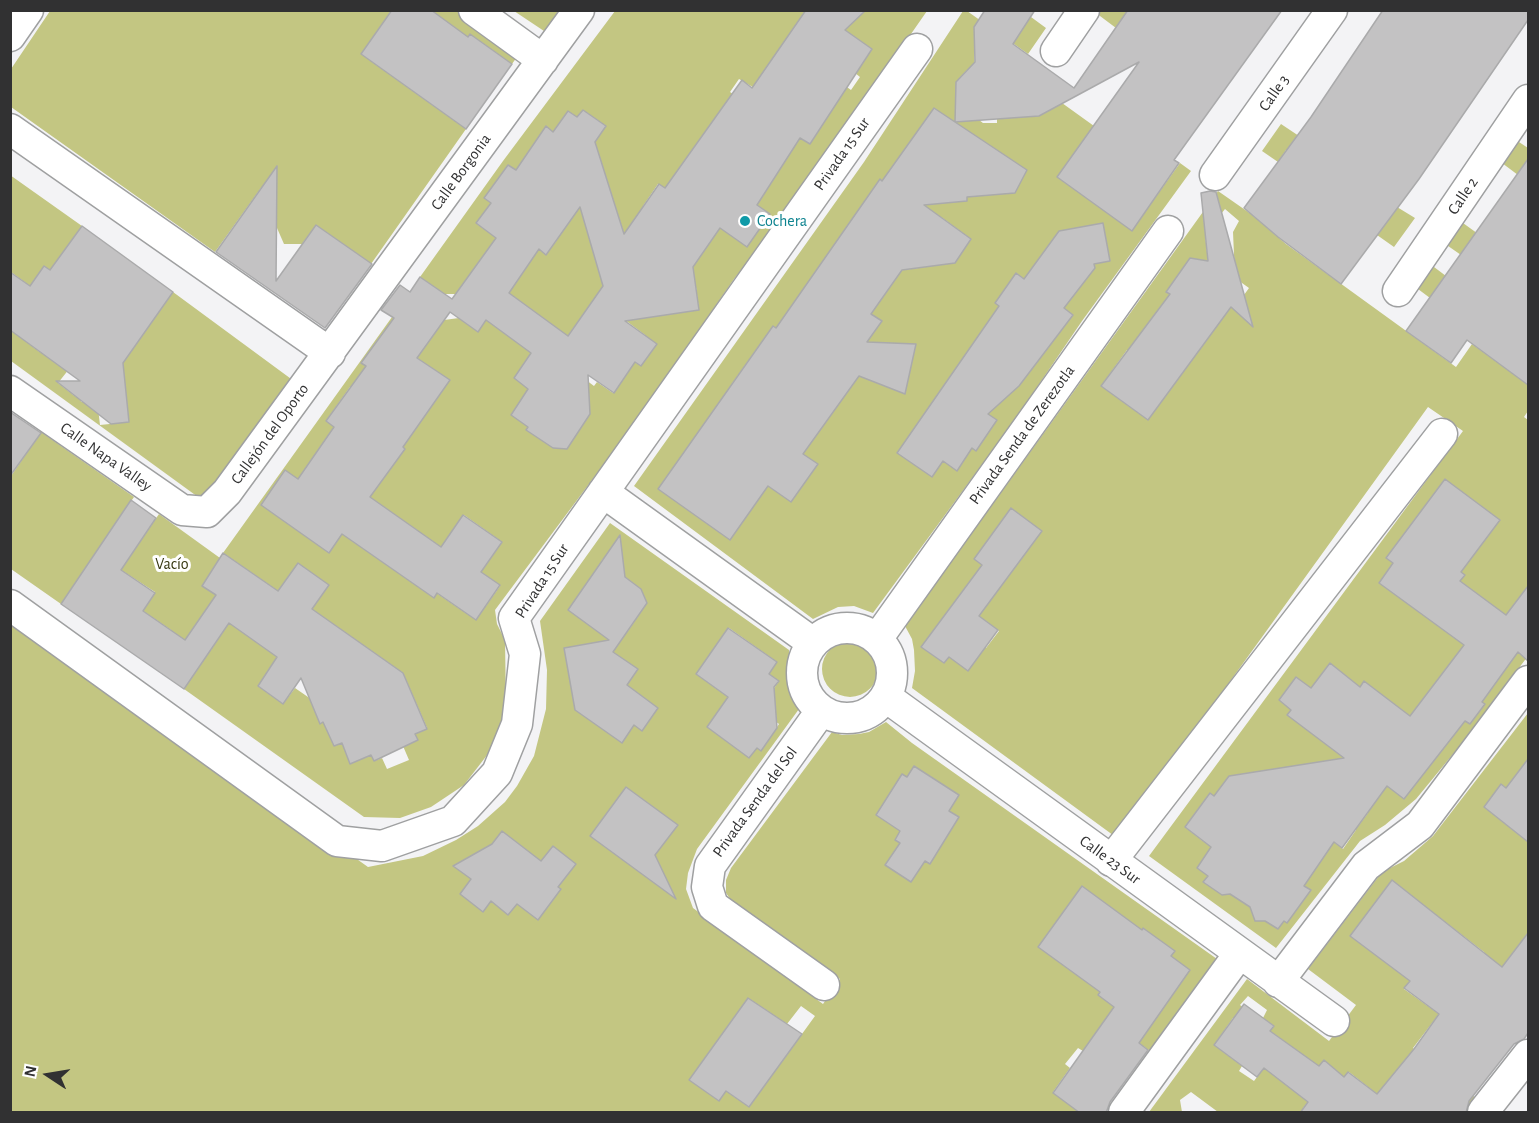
<!DOCTYPE html>
<html>
<head>
<meta charset="utf-8">
<style>
  body { margin:0 }
  #map { position:relative; width:1539px; height:1123px; overflow:hidden; background:#f3f3f5; font-family:"Alegreya Sans",sans-serif }
  canvas { display:block }
  .frame { position:absolute; inset:0; border:12px solid #313132; pointer-events:none }
  .north { position:absolute; left:18px; top:1045px; width:60px; height:60px; -webkit-text-stroke:4px #fff; paint-order:stroke; rotate:282deg; font-size:16px; font-weight:700; line-height:24px; text-align:center; color:#313132 }
  .north::after { content:''; display:block; margin:auto; width:21px; height:27px; background:#313132; clip-path:polygon(50% 0,100% 100%,50% 72%,0 100%) }
</style>
</head>
<body>
<div id="map">
<canvas width="1539" height="1123"></canvas>
<div class="frame"></div>
<div class="north">N</div>
</div>
<script>
const ctx = document.querySelector('canvas').getContext('2d');
ctx.lineJoin = 'round';
function paint(path, color) {
  ctx.fillStyle = color;
  ctx.fill(path, 'evenodd');
}
function shape(rows) {
  const path = new Path2D();
  for (const r of rows) {
    if (r.length === 3) {
      path.moveTo(r[0] + r[2], r[1]);
      path.arc(r[0], r[1], r[2], 0, 2 * Math.PI);
      continue;
    }
    path.moveTo(r[0], r[1]);
    for (let i = 2; i < r.length; i += 2) path.lineTo(r[i], r[i + 1]);
  }
  return path;
}
function trace(path, color, width, dash) {
  ctx.strokeStyle = color;
  ctx.lineWidth = width;
  ctx.lineCap = dash ? 'butt' : 'round';
  ctx.setLineDash(dash || []);
  ctx.stroke(path);
}
function write(font, color, halo, rows, align = 'center') {
  ctx.font = font + ' "Alegreya Sans",sans-serif';
  ctx.lineWidth = 6;
  ctx.setLineDash([]);
  ctx.textBaseline = 'middle';
  ctx.strokeStyle = halo;
  ctx.fillStyle = color;
  for (const [text, x, y, turn = 0] of rows) {
    ctx.save();
    ctx.translate(x, y);
    ctx.rotate((+turn || 0) * Math.PI / 180);
    ctx.textAlign = isNaN(turn) ? turn : align;
    if (halo) ctx.strokeText(text, 0, 0);
    ctx.fillText(text, 0, 0);
    ctx.restore();
  }
}
paint(shape([
  [392,10,361,54,466,129,371,264,316,225,302,244,284,244,277,228,277,199,261,188,215,252,11,107,11,69,50,11],
  [431,11,459,11,519,54,512,64,470,34,443,71],
  [514,11,568,11,553,31,544,31],
  [615,11,806,11,833,77,851,90,860,77,855,73,872,49,817,11,927,11,780,222,734,279,636,421,495,610,497,624,505,640,506,707,491,750,464,785,431,807,400,818,364,817,184,689,238,610,277,657,258,686,283,704,295,688,321,706,314,709,320,723,323,722,334,746,342,743,350,764,371,755,374,761,382,758,387,769,409,760,403,746,417,740,415,734,427,728,403,673,336,626,313,659,289,643,328,585,278,591,223,553,392,317,428,342,444,320,459,318,478,332,486,320,530,309,475,268,456,294,444,294,420,277,503,161],
  [739,79,821,127,810,144,800,138,798,141,730,92],
  [726,103,789,148,772,182,759,201,689,155],
  [583,110,606,126,579,165,557,240,546,255,539,249,530,262,477,224,491,203,484,198,508,165,555,197,551,181,522,161,546,127,553,132,568,111,577,117],
  [658,184,720,228,705,249,643,206],
  [612,196,629,249,687,287,696,287,699,310,672,314,668,291,602,279],
  [592,302,617,314,645,335,655,347,641,366,630,359,631,368,613,393,597,382,594,386,586,380,564,341],
  [397,344,449,380,402,446,404,449,391,467,326,421,350,387,368,400,378,374],
  [385,508,441,547,464,515,502,542,481,572,500,586,476,620,435,592,434,598,357,544],
  [963,11,967,11,984,23,978,47,974,48,975,69,967,70,956,82,971,114,983,123,997,123,997,104,1032,116,1039,116,1046,112,1049,106,1062,103,1094,126,1132,230,1180,163,1191,171,1082,321,1014,421,873,613,854,606,838,607,813,619,634,486,864,162],
  [880,179,905,197,911,220,941,217,971,239,954,263,882,273,871,219,859,209],
  [831,250,887,291,871,314,882,321,870,338],
  [1016,273,1073,315,1021,383,995,407,1016,318],
  [773,326,793,341,771,414,731,385],
  [1098,11,1135,11,1116,28,1096,13],
  [1031,17,1046,28,1028,54,1007,39],
  [1281,124,1302,138,1291,154,1286,150,1278,162,1262,151],
  [1513,138,1528,148,1528,168,1524,165,1518,175,1498,160],
  [10,175,82,226,50,270,44,266,30,286,11,272],
  [1218,191,1251,214,1286,244,1456,367,1472,344,1523,381,1528,375,1528,411,1524,417,1528,420,1528,656,1458,748,1416,799,1385,825,1360,841,1276,948,1149,856,1463,431,1428,407,1117,838,912,688,915,671,914,650,912,639,905,626],
  [1225,209,1239,221,1233,232,1235,278,1249,288,1234,309,1229,306,1193,311,1167,292,1194,259,1208,261,1205,234],
  [1164,302,1210,335,1148,420,1101,386,1127,350,1134,354,1135,343],
  [957,600,999,631,986,648,980,643,949,657,944,663,922,647],
  [1229,776,1258,828,1204,842,1185,827,1210,793,1214,796],
  [1362,808,1368,813,1359,825,1355,822,1351,826,1356,830,1343,849,1318,830],
  [1397,207,1415,218,1394,247,1377,235],
  [1456,218,1481,236,1461,255,1441,241],
  [1426,261,1450,279,1430,298,1410,283],
  [173,292,298,384,209,505,11,361,11,330,41,353,57,332,73,364,58,383,76,397,80,392,81,402,97,400,100,425,129,422,121,352,128,356],
  [41,432,134,497,61,604,11,569,11,476],
  [159,514,220,558,216,595,183,643,171,630,143,611,155,592,121,570],
  [610,523,789,650,792,689,799,709,697,849,688,873,686,889,693,908,823,1004,840,979,735,906,726,893,726,880,731,868,832,732,842,735,859,734,869,732,886,722,912,743,1217,959,1150,1051,1106,1019,1083,1051,1078,1048,1065,1064,1070,1068,1053,1092,1080,1112,11,1112,10,612,368,867,423,856,456,840,478,826,505,802,517,786,534,756,546,709,547,670,540,621],
  [608,555,621,556,624,569,621,574,641,589,647,603,628,631,615,623,599,569,602,560],
  [729,628,777,662,769,674,779,681,770,694,775,697,775,707,768,716,779,724,761,751,757,748,749,757,707,727,722,706,735,702,696,674],
  [748,998,787,1024,801,1006,815,1016,749,1107,726,1091,719,1101,690,1080],
  [850,669,28],
  [1528,713,1528,775,1521,769,1512,792,1501,784,1484,807,1528,842,1528,933,1505,963,1519,996,1528,1004,1528,1033,1519,1046,1501,1032,1484,952,1392,881,1410,981,1404,989,1439,1014,1413,1048,1477,1099,1467,1112,1419,1112,1385,1085,1377,1094,1349,1072,1344,1077,1324,1061,1298,1094,1308,1102,1303,1108,1308,1112,1218,1112,1191,1092,1180,1100,1182,1112,1149,1112,1247,979,1329,1041,1356,1005,1308,969,1382,872,1404,861,1433,836],
  [1248,996,1267,1010,1263,1018,1274,1026,1270,1031,1284,1041,1254,1081,1239,1071,1242,1066,1214,1045,1233,1018,1235,1019,1244,1008,1240,1005]
]), '#c3c682');
const building = shape([
  [392,10,431,10,468,37,470,34,512,64,466,129,361,54,392,10],
  [806,10,866,10,845,30,872,49,810,144,800,138,757,205,770,214,747,247,720,228,693,267,699,310,625,321,657,344,641,366,635,362,614,393,588,375,590,414,567,449,553,448,526,430,528,427,511,415,528,389,514,378,531,353,486,320,478,332,450,312,417,358,450,380,403,447,405,449,370,497,441,547,463,515,502,542,481,572,500,585,476,620,437,593,434,598,342,534,329,553,261,505,285,470,298,479,334,427,326,421,366,366,361,363,394,318,381,310,400,285,410,292,420,277,452,299,496,238,476,223,491,203,484,198,508,165,516,170,546,126,553,132,568,111,577,117,583,110,606,126,595,142,624,234,659,184,665,188,742,80,752,88,806,10],
  [580,207,603,286,568,336,509,293,539,249,546,255,580,207],
  [985,10,1035,10,1013,44,1074,88,1128,10,1282,10,1174,160,1179,163,1132,231,1057,177,1139,62,1039,116,955,122,1027,170,1015,193,967,197,967,201,924,205,971,239,955,263,902,270,871,314,882,321,867,342,916,344,905,394,859,376,803,454,818,464,791,502,768,486,730,540,658,489,773,326,776,328,880,179,882,181,934,108,955,122,956,82,975,62,974,27,985,10],
  [1383,10,1528,10,1528,20,1419,179,1341,284,1278,237,1244,208,1311,117,1383,10],
  [1528,159,1528,385,1467,340,1451,363,1406,331,1528,159],
  [277,166,276,281,316,225,372,264,325,328,216,252,277,166],
  [1210,191,1216,192,1253,327,1231,307,1148,420,1101,386,1170,294,1166,292,1190,258,1208,261,1201,193,1210,191],
  [1103,223,1110,261,1094,264,1095,268,1064,308,1073,315,1019,386,988,414,997,420,976,451,972,448,957,471,943,461,932,477,897,453,999,306,995,303,1016,273,1024,279,1059,231,1103,223],
  [82,226,173,292,123,363,129,422,111,424,56,381,80,381,10,330,10,272,30,286,44,266,50,270,82,226],
  [10,412,41,433,10,476,10,412],
  [1445,479,1500,520,1461,572,1465,575,1460,581,1506,615,1528,586,1528,661,1518,652,1482,702,1485,704,1470,724,1465,721,1404,799,1387,786,1342,848,1334,842,1304,886,1311,890,1287,923,1284,921,1278,929,1265,921,1255,921,1250,907,1230,894,1222,895,1203,882,1208,876,1197,868,1211,847,1185,827,1210,793,1214,796,1229,776,1344,758,1287,715,1291,710,1279,700,1296,677,1311,688,1330,663,1360,687,1364,681,1410,716,1464,645,1379,583,1393,563,1386,558,1445,479],
  [131,500,156,518,121,570,155,593,143,611,185,640,216,595,202,586,223,553,278,591,298,563,329,585,312,609,403,673,427,729,415,734,418,740,374,761,371,755,350,764,342,743,334,746,323,722,320,724,301,678,283,704,258,686,277,657,229,623,184,689,61,604,131,500],
  [1011,508,1042,531,979,616,998,630,968,671,949,657,944,663,921,647,982,565,974,559,1011,508],
  [620,535,625,577,641,589,647,603,613,652,638,669,627,685,658,708,642,731,634,725,622,743,575,710,564,648,609,640,568,610,620,535],
  [728,628,777,662,769,674,779,681,774,687,777,728,761,751,757,748,749,758,707,727,728,697,696,674,728,628],
  [1528,759,1528,842,1484,807,1501,784,1506,788,1528,759],
  [914,766,959,795,949,811,959,817,930,864,925,861,911,882,885,865,900,843,895,840,900,831,876,815,902,774,907,777,914,766],
  [626,787,678,825,655,855,676,899,590,836,626,787],
  [502,831,541,861,553,846,576,864,558,887,561,889,538,920,517,904,508,915,491,901,483,912,460,894,471,879,453,866,492,844,502,831],
  [1392,880,1502,967,1528,933,1528,1033,1524,1039,1514,1044,1469,1101,1466,1113,1300,1113,1308,1102,1264,1068,1257,1077,1214,1045,1244,1004,1274,1026,1270,1031,1319,1066,1324,1060,1344,1077,1348,1072,1377,1094,1414,1049,1439,1014,1404,988,1410,981,1350,936,1392,880],
  [1082,886,1142,930,1143,928,1175,951,1171,956,1190,970,1139,1043,1148,1050,1110,1102,1106,1113,1080,1113,1053,1093,1114,1007,1098,995,1100,992,1038,947,1082,886],
  [748,998,802,1034,749,1107,726,1091,719,1101,689,1080,748,998]
]);
paint(building, '#c3c2c3');
trace(building, '#aaaaab', 1.5);
const minor = shape([
  [474,10,543,60],
  [10,36,28,10],
  [1056,51,1084,10],
  [10,129,330,353],
  [1215,175,1332,10],
  [1398,291,1528,100],
  [10,391,182,510,207,512,227,492,579,10],
  [603,492,813,643],
  [10,605,337,841,382,846,453,821,497,773,517,724,525,654,514,618,917,49],
  [847,673,45],
  [877,639,1168,231],
  [886,697,1334,1021],
  [821,711,710,866,707,887,713,906,824,985],
  [1111,861,1442,434],
  [1278,982,1366,866,1420,825,1528,681],
  [1124,1112,1239,954],
  [1483,1112,1528,1055]
]);
trace(minor, '#9fa0a1', 33);
trace(minor, '#fff', 30);
for (const [x, y, r, color] of [
  [745,221,6,"#0f9aa8"]
]) {
  const dot = new Path2D();
  dot.arc(x, y, r, 0, 2 * Math.PI);
  ctx.fillStyle = color;
  ctx.fill(dot);
  trace(dot, '#fff', 2);
}
write('16px', '#313132', '#fff', [
  ["Calle 3",1274,93,-55],
  ["Privada 15 Sur",842,154,-55],
  ["Calle Borgonia",461,172,-54],
  ["Calle 2",1463,196,-56],
  ["Callejón del Oporto",270,434,-54],
  ["Privada Senda de Zerezotla",1022,435,-54],
  ["Calle Napa Valley",106,457,35],
  ["Privada 15 Sur",542,581,-57],
  ["Privada Senda del Sol",755,802,-54],
  ["Calle 23 Sur",1110,860,36]
]);
write('16px', '#0d838f', '#fff', [
  ["Cochera",757,221]
], 'left');
write('16px', '#363710', '#fff', [
  ["Vacío",172,564]
]);
</script>
</body>
</html>
